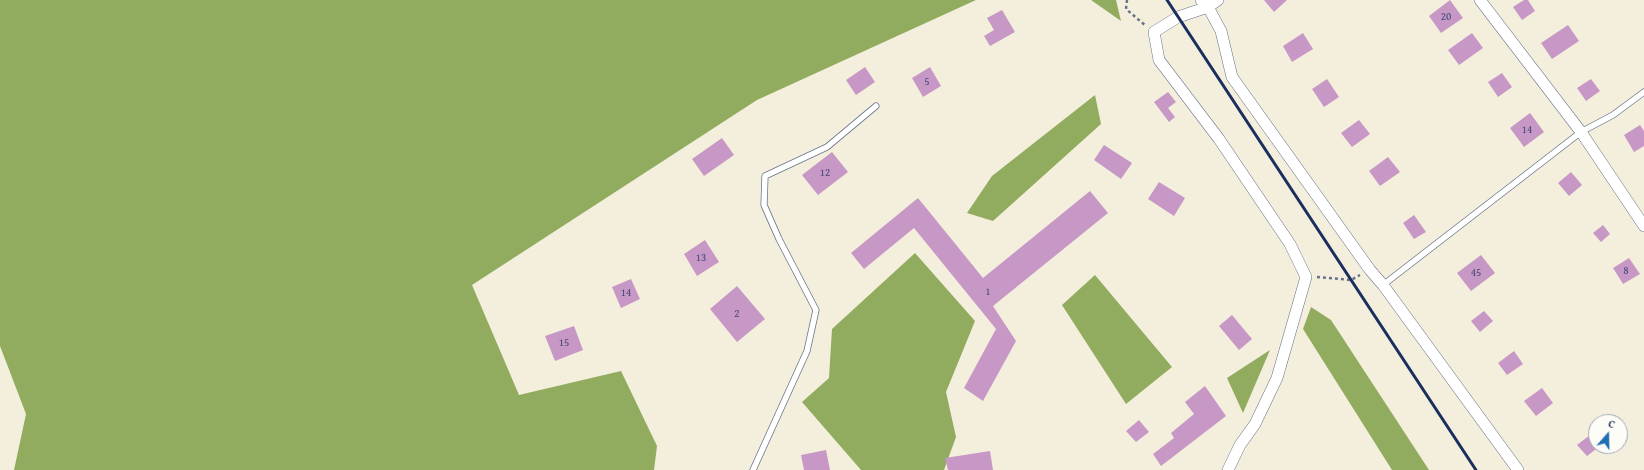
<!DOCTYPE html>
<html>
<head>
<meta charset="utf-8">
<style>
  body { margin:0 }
  #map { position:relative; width:1644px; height:470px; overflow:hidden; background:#f4efdc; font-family:"Gentium Book Plus",serif }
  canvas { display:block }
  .north { position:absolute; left:1588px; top:414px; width:40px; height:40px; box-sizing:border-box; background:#fdfcf7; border:1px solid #a3aaba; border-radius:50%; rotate:20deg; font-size:11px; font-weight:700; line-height:16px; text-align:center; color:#1b2f5e }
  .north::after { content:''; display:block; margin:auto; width:14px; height:18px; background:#1f6fb2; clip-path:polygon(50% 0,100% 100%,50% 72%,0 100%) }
</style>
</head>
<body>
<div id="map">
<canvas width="1644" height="470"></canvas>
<div class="north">С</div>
</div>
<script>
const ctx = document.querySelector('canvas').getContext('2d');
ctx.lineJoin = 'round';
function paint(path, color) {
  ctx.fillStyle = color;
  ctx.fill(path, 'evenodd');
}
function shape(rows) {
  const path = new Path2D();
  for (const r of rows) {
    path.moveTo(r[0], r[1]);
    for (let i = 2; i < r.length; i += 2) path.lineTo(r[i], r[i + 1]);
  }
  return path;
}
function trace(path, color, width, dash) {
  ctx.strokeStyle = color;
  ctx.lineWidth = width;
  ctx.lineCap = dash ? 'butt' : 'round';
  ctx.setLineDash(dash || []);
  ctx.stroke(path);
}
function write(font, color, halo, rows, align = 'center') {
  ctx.font = font + ' "Gentium Book Plus",serif';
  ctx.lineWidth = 3;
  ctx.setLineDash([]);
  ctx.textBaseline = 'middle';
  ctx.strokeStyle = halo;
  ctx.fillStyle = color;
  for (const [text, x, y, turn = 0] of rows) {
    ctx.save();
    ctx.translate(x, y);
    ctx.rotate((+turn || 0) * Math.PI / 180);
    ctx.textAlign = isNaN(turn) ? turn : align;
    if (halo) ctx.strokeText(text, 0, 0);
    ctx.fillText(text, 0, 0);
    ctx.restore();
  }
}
paint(shape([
  [0,0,976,0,757,100,472,285,519,395,621,371,657,446,654,470,14,470,26,414,0,346],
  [1091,0,1116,0,1121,21],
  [1095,95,1101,124,993,221,967,213,992,176],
  [915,253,975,321,946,392,956,437,944,470,861,470,802,402,829,378,832,329],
  [1095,275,1172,367,1126,404,1062,305],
  [1311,307,1331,320,1429,470,1392,470,1303,329],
  [1270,350,1243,413,1227,378]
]), '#91ac5f');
paint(shape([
  [1264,0,1287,0,1274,12],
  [1450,0,1463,18,1441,33,1429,16],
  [1524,0,1528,0,1535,11,1522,20,1513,7],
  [1002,10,1015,32,990,46,984,36,994,30,987,18],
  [1568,25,1579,41,1552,59,1541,43],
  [1303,33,1313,49,1292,62,1283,46],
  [1472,33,1483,48,1459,65,1448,50],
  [865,67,875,82,856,95,846,80],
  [930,67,941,86,923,97,912,78],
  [1502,73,1512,87,1498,97,1488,82],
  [1327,79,1339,97,1324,107,1312,89],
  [1591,79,1600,91,1586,101,1577,88],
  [1168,92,1176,102,1168,108,1175,117,1169,122,1154,102],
  [1530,113,1544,132,1524,147,1510,128],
  [1359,120,1370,134,1352,147,1341,133],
  [1640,125,1644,131,1644,146,1634,152,1624,135],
  [722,138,734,155,704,176,692,159],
  [1104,145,1132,163,1121,179,1094,160],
  [832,152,848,172,818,195,802,175],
  [1388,157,1400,172,1380,186,1369,171],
  [1571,172,1582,185,1569,196,1558,183],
  [1159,182,1185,198,1174,216,1148,199],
  [1090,191,1108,213,993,306,1016,341,983,401,964,388,996,329,914,228,864,269,851,253,918,198,983,278],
  [1414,215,1426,232,1414,239,1403,223],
  [1603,225,1610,234,1601,242,1593,233],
  [705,240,719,262,697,276,684,254],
  [1481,255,1495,273,1471,291,1457,273],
  [1629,258,1640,274,1623,284,1613,268],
  [631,279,640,299,621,308,612,287],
  [737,286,765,319,737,342,710,309],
  [1484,311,1493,321,1480,332,1471,321],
  [1232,315,1252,339,1239,350,1219,326],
  [574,326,583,350,555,361,545,336],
  [1514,351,1523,364,1507,375,1498,363],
  [1205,386,1226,416,1161,466,1153,454,1174,438,1171,433,1194,414,1185,402],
  [1542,388,1553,403,1536,416,1524,401],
  [1139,420,1149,432,1136,442,1126,431],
  [1590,435,1596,442,1596,446,1600,446,1587,456,1577,445],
  [826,450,830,470,804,470,801,455],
  [990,451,993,470,948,470,945,458]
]), '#c797c5');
const service = shape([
  [1383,285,1581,132,1613,115,1644,92],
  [753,470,807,351,816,310,779,239,764,205,765,176,827,147,876,106]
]);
const minor = shape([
  [1201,0,1208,7,1221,31,1232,77,1370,270,1383,285,1518,470],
  [1218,0,1208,7,1178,17,1154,32,1159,60,1219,139,1290,244,1306,277,1277,378,1255,424,1240,445,1228,470],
  [1480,0,1581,132,1644,226]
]);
trace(service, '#67728a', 7);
trace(minor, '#67728a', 12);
trace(shape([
  [1127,0,1126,9,1146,26],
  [1317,277,1351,280,1360,275]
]), '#67728a', 2.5, [3, 3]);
trace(service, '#fff', 5.5);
trace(minor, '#fff', 11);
trace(shape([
  [1167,0,1476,470]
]), '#1b2f5e', 3);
write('11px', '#464978', null, [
  ["20",1446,17],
  ["5",927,82],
  ["14",1527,130],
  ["12",825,173],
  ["13",701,258],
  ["8",1626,271],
  ["45",1476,273],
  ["1",988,292],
  ["14",626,293],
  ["2",737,314],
  ["15",564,343]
]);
</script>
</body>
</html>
